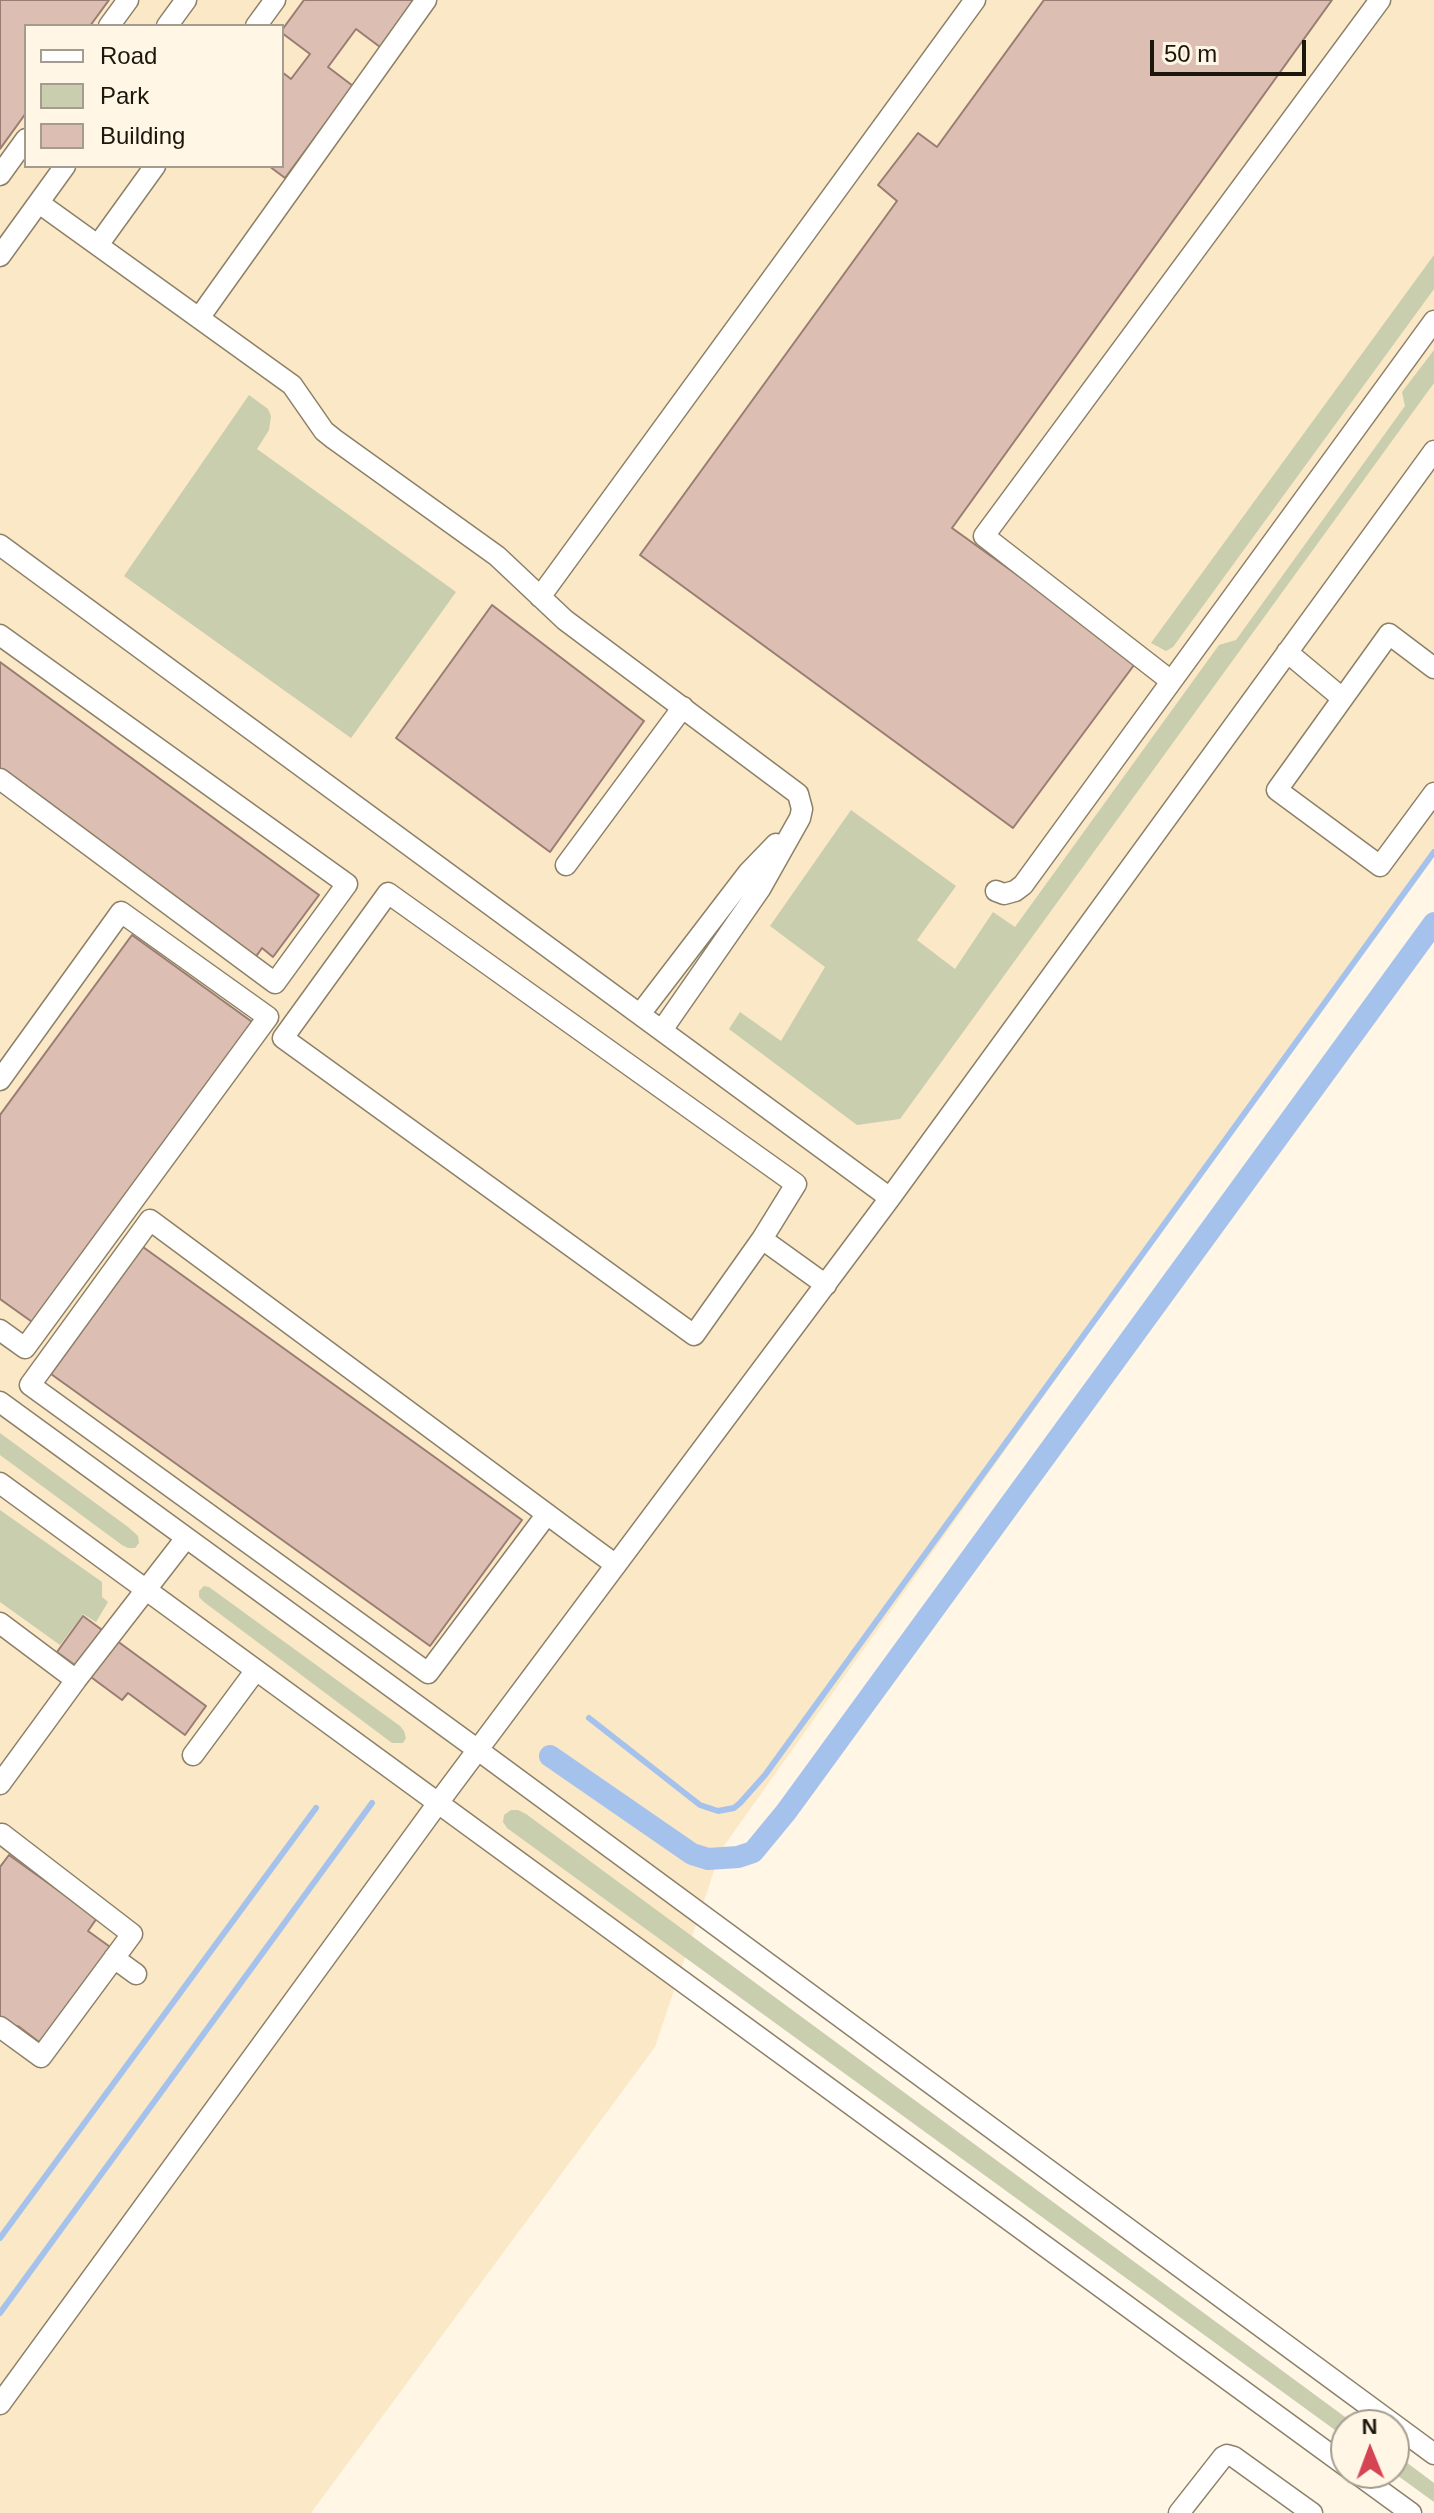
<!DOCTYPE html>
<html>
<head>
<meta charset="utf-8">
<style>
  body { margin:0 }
  #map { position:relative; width:1434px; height:2513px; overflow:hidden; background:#fff6e6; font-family:Helvetica,sans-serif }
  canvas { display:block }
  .legend { position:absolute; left:24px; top:24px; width:260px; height:144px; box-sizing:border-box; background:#fff6e6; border:2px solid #a49d8f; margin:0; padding:10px 14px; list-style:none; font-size:24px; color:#1c170d }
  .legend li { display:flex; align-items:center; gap:16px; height:40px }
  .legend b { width:40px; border:2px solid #a49d8f }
  .north { position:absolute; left:1330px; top:2409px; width:80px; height:80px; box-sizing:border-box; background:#fff6e6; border:2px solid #a49d8f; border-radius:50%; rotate:359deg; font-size:22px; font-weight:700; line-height:32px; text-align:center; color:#1c170d }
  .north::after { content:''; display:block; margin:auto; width:28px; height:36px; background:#d44452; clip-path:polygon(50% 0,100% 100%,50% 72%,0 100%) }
  .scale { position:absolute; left:1150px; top:40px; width:156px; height:36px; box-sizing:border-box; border:4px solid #1c170d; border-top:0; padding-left:10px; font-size:24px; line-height:28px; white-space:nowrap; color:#1c170d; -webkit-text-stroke:6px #fff6e6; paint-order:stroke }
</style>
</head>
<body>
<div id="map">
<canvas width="1434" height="2513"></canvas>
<ul class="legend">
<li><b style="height:10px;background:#fff"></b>Road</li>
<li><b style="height:22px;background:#c8ceae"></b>Park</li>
<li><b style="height:22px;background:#ddbeb3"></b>Building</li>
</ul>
<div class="north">N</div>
<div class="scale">50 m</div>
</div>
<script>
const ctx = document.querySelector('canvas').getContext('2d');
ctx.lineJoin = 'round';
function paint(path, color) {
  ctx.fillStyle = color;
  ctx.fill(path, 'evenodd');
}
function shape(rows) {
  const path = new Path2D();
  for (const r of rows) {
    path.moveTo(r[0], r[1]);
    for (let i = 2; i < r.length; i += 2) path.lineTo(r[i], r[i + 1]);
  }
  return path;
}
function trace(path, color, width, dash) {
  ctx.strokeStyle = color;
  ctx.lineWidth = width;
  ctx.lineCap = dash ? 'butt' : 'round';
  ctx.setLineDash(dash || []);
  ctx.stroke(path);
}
paint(shape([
  [0,0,1434,0,1434,847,721,1850,655,2047,311,2513,0,2513],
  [26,26,282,26,282,166,26,166]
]), '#fbe8c6');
paint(shape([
  [1434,255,1434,289,1173,647,1166,651,1151,643],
  [1434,350,1434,383,900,1119,857,1125,729,1029,740,1012,781,1041,825,967,770,926,851,810,956,886,917,940,955,969,993,912,1015,927,1219,645,1236,640,1405,406,1402,392],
  [249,395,268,409,271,416,269,430,257,449,456,592,351,738,124,576],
  [0,1433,128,1527,138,1536,139,1543,135,1548,128,1548,122,1545,0,1455],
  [0,1510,102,1582,102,1597,108,1602,96,1622,83,1614,60,1645,0,1602],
  [204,1586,209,1587,400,1726,404,1731,406,1738,403,1743,392,1743,204,1602,199,1597,199,1591],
  [511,1810,518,1810,526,1814,1356,2425,1346,2425,1346,2438,507,1828,503,1822,504,1815],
  [1394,2453,1434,2483,1434,2502,1394,2473]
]), '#c8ceae');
trace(shape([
  [589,1718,700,1805,718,1811,734,1808,740,1803,765,1775,1434,852],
  [0,2238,316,1808],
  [0,2313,372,1803]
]), '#a4c2ec', 6);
trace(shape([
  [550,1756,692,1854,708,1859,738,1857,753,1852,786,1812,1434,923]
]), '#a4c2ec', 22);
const building = shape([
  [0,0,109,0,90,26,26,26,26,113,0,149,0,0],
  [304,0,414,0,380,47,356,29,328,67,353,86,285,178,269,166,282,166,282,72,291,79,310,54,282,33,282,30,304,0],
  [1044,0,1332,0,952,528,1137,661,1013,828,640,555,897,201,878,185,918,133,937,147,1044,0],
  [492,605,644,721,550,852,396,738,492,605],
  [0,662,319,895,273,957,262,948,255,958,0,772,0,662],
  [132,935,255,1024,35,1324,0,1299,0,1115,132,935],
  [143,1247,522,1520,430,1646,51,1374,143,1247],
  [83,1616,206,1706,185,1735,128,1693,122,1700,57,1652,83,1616],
  [9,1855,97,1918,88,1931,113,1949,43,2045,18,2026,11,2037,0,2029,0,1867,9,1855]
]);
paint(building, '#ddbeb3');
trace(building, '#997c72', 2);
const minor = shape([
  [109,26,128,0],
  [167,26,186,0],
  [256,26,275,0],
  [0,175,26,139],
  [39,203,292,385,324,431,334,439,497,556,565,620,798,794,802,809,800,818,760,889,662,1030],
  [98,245,155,166],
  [0,256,65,166],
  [199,318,426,0],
  [0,545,890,1198],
  [540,597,975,0],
  [0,635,347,884,275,983,0,779],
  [1287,652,1342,698],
  [1434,668,1389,634,1277,790,1380,866,1434,793],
  [1171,681,984,536,1380,0],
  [566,865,683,707],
  [996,891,1004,894,1015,891,1023,885,1434,321],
  [640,1014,748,873,776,844],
  [0,1080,121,912,268,1017,25,1348,0,1330],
  [762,1239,796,1184,388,893,283,1038,694,1335,762,1239,826,1285],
  [0,1402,478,1750,1434,2454],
  [0,1483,1346,2466],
  [547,1514,428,1673,30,1385,150,1220,586,1543,616,1565],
  [0,1623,76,1680,0,1784],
  [76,1680,186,1538],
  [193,1755,256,1670],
  [114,1958,136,1974],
  [0,2027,41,2057,132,1934,2,1834],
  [0,2404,438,1803,890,1198,1434,451],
  [1356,2473,1411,2513],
  [1179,2513,1223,2457,1227,2455,1234,2457,1312,2513]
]);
trace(minor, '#8d8068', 23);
trace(minor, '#fff', 20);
</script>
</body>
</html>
